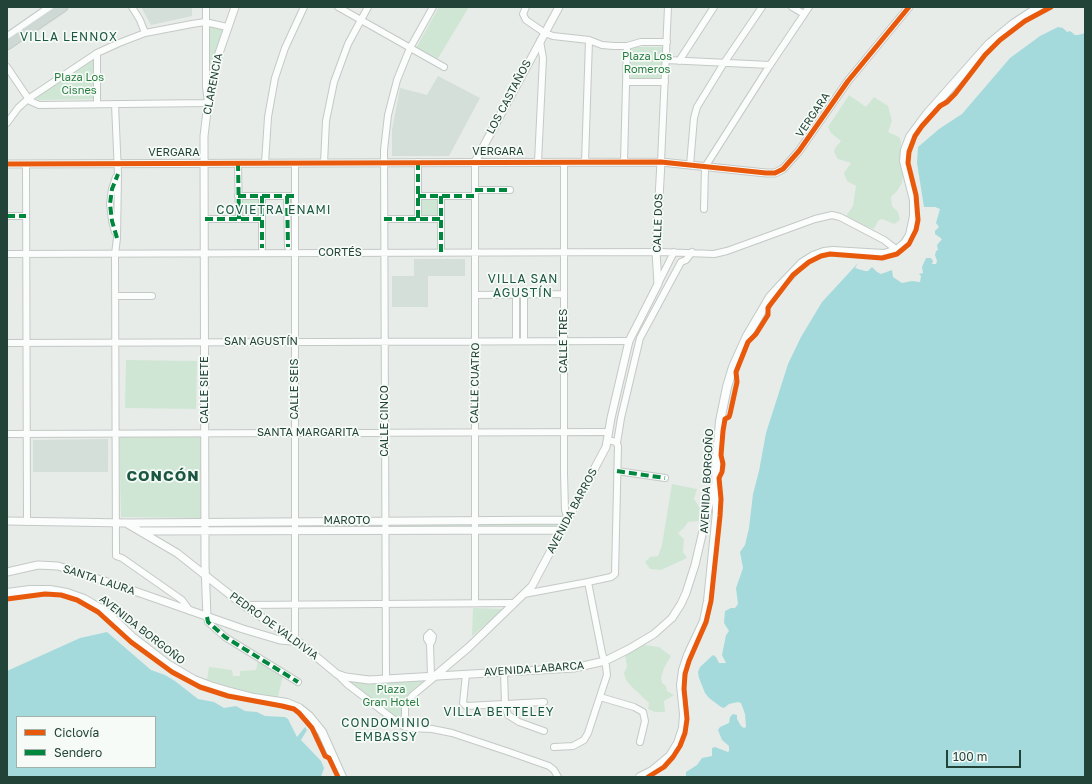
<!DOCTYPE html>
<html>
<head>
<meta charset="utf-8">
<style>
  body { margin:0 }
  #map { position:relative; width:1092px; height:784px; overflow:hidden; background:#e7ece9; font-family:"Golos Text",sans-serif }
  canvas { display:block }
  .frame { position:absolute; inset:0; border:8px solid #224337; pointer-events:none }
  .legend { position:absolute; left:16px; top:716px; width:140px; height:52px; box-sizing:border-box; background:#f6fbf8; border:1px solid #a1b1ab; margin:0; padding:5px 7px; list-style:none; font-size:12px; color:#224337 }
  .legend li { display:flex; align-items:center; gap:8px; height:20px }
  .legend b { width:20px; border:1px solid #a1b1ab }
  .scale { position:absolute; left:946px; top:750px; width:75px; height:18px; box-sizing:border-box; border:2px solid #224337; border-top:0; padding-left:5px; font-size:12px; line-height:14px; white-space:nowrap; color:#224337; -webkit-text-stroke:3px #f6fbf8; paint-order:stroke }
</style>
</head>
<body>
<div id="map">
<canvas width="1092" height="784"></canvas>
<div class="frame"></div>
<ul class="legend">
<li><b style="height:5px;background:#e8590c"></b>Ciclovía</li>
<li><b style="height:5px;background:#00873e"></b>Sendero</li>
</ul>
<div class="scale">100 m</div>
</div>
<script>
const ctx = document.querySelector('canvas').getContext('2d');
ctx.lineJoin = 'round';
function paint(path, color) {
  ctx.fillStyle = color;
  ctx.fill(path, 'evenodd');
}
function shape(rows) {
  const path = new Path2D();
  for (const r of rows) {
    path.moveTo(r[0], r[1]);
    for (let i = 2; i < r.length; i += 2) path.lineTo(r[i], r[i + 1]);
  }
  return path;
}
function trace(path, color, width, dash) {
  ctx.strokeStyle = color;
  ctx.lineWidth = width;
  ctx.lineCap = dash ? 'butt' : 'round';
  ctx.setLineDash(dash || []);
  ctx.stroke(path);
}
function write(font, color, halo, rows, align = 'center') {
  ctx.font = font + ' "Golos Text",sans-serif';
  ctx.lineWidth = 3.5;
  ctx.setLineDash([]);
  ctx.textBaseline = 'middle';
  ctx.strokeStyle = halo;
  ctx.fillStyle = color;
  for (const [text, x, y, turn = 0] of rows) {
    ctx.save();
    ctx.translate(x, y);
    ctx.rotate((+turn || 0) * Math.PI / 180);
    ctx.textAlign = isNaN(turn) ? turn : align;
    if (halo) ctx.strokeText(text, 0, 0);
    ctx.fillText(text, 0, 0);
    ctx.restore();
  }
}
paint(shape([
  [141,7,192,7,192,16,151,25],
  [438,76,480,98,449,156,392,156,392,130,400,88,427,95],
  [414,259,465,259,465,276,428,276,428,307,392,307,392,276,414,276],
  [108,439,108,472,33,472,33,440]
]), '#d4dfd9');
paint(shape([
  [439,7,469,7,437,60,416,48],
  [209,26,225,30,208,78],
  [631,47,663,47,662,81,631,80],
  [91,58,95,61,95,99,39,100,36,98,36,95],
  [849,95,866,107,874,97,888,106,892,121,888,132,899,137,901,142,900,155,900,165,903,174,902,183,897,191,891,197,892,206,898,212,900,220,894,224,882,219,878,221,874,229,844,219,853,206,856,186,847,181,844,173,851,163,838,159,834,152,835,148,841,141,831,133,828,127],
  [260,198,260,217,241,217,241,199],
  [421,198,439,198,439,216,421,216],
  [126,360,197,361,196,409,125,408],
  [119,435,201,435,201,518,121,517],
  [672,484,697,489,694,499,700,508,700,521,688,522,684,528,678,533,684,539,683,552,687,558,661,570,650,569,645,562,650,557,658,556,662,545],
  [559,521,557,528,479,528,479,522],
  [392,523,469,523,471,525,469,528,392,528,390,526],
  [473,608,504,609,472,636],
  [644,645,659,647,671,656,664,668,661,678,662,683,666,686,667,691,674,695,664,701,665,712,655,712,648,709,649,703,632,687,626,680,624,673,627,666,625,655],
  [258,660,283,675,278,697,258,695,207,680,209,667,232,670,233,676,240,676,240,671,256,670],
  [429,680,415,688,405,698,402,709,401,722,350,681,365,682]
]), '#cfe6d4');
paint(shape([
  [1058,27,1063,28,1067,32,1070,31,1075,35,1078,35,1085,33,1085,777,686,777,686,772,697,765,702,758,712,756,712,748,715,747,728,752,729,751,729,746,722,740,718,730,720,727,729,723,730,717,733,714,737,715,737,719,741,726,744,728,746,727,745,714,741,703,738,702,729,704,724,708,721,707,709,698,705,693,699,678,698,672,700,667,713,655,716,657,719,663,726,663,722,655,726,635,729,631,724,623,725,611,731,608,735,608,738,604,736,588,743,568,740,552,745,545,749,528,753,494,759,471,766,433,788,364,801,337,822,302,858,263,855,268,865,271,868,271,872,267,877,272,881,274,892,270,893,277,902,283,912,281,920,282,921,276,919,274,923,273,922,267,926,258,931,258,933,261,932,264,936,264,937,261,935,255,936,251,938,250,937,245,942,239,935,234,935,231,939,227,936,223,940,209,935,207,924,207,917,163,918,147,939,129,962,114,1010,58,1040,36],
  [107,632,151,670,165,675,175,681,198,699,214,702,224,708,236,706,245,711,257,712,265,716,285,717,288,719,297,737,305,727,307,730,301,740,321,761,324,768,321,777,7,777,7,671,80,638],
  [17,717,155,717,155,767,17,767]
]), '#a5dadc');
const minor = shape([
  [132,7,140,20,145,33],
  [338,7,444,67],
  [526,7,523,14,526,20,545,33,553,36,589,40,602,45,614,46,627,46,641,42,667,42],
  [792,7,804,14],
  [666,60,770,65],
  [679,61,714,7],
  [7,67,30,101,39,105,208,103,206,87,206,7],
  [626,82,665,82],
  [97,104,97,53],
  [115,104,118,174,117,238,115,254,116,556,122,558,182,600,190,611],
  [7,123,18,108,28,99,97,53,119,43,145,33,192,24,205,22,227,27],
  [418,162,418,219],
  [475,162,475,603],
  [538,162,543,58,540,41],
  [564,162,564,473,565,510,568,520],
  [585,162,589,40],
  [624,162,627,46],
  [661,162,668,7],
  [238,163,239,219],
  [265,163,268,117,275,78,285,48,304,7],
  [295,163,295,639],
  [324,163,326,121,334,82,348,44,368,7],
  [26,164,27,522],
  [690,165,694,118,697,107,724,63,762,7],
  [475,190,510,190],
  [238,196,295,196],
  [262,196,262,248],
  [287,196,288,247],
  [418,196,475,196],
  [441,196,441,253],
  [704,209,705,167,770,65,809,7],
  [7,216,26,216],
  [205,219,262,219],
  [384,219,441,219],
  [115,232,112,221,110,204,112,189,116,177],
  [7,254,660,252,714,254,727,251,815,219,832,215,840,217,884,240,897,250],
  [658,284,674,252],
  [524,294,524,341],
  [475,295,564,294],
  [516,295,516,341],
  [115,296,152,296],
  [7,343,629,341],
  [7,434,608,432],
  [617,443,621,418,640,338,681,262,686,260,692,252],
  [617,471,665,478],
  [524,594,588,582,611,577,615,574,618,446,616,442,608,440],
  [243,605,514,603],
  [207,617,208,622,225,637,298,682],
  [430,644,427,639,427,636,430,633,433,636,432,641,430,644,431,676],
  [504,672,505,704,508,715,519,722,544,731],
  [466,674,463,703,466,706,544,702],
  [338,675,347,684,401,725,409,728,432,729,452,733,509,752,549,766,554,770,558,777],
  [386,679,384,150,388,115,397,80,410,48,433,7],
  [600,697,634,707,643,712,645,721,640,742],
  [405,727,405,707,407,702,413,695,436,676],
  [554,747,573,746,584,740,588,733,607,675,606,666,602,653,588,582]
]);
const tertiary = shape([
  [7,37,50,7],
  [475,162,559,7],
  [7,164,661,162,766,173,775,173,783,169,799,151,848,81,909,7],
  [7,521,126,523,568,520],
  [126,523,177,553,243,605,295,639,337,674,346,677,369,680,574,668,605,661,629,649,654,634,672,618,681,604,686,593,695,565,713,488,716,484],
  [142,531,562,530],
  [7,572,38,565,58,566,123,587,243,629,280,640,291,641,295,639],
  [207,617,205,565,204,136,208,103,217,59,235,7],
  [436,675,469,647,532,586,606,447,611,418,629,341,658,284,656,252,661,162]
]);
const secondary = shape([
  [7,593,30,590,50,590,67,593,84,599,106,612,132,637,167,664,194,680,210,686,227,691,254,698,287,703,299,708,309,716,322,732,342,777],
  [640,777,652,771,670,756,678,743,683,728,684,714,681,685,683,670,688,655,704,621,708,601,717,512,716,468,720,421,727,387,733,367,747,336,770,297,781,285,802,263,813,256,824,252,833,251,884,254,897,250,905,243,910,235,914,216,914,200,904,161,905,150,910,137,927,114,989,44,1013,24,1039,7]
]);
const primary = shape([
  [7,45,63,7]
]);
trace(minor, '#c4c9c6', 8);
trace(tertiary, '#c4c9c6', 9);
trace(secondary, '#c2cac6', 10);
trace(primary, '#c2cbc7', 11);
trace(minor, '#fbfcfc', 6);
trace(tertiary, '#fbfcfc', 7);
trace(secondary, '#fbfcfc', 8);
trace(primary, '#ced8d4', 9);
trace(shape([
  [418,162,418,219],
  [238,163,239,219],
  [475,190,510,190],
  [238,196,295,196],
  [262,196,262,248],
  [287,196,288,247],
  [418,196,475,196],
  [441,196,441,253],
  [7,216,26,216],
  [205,219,262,219],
  [384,219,441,219],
  [117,238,112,221,110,204,112,189,118,174],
  [617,471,665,478],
  [207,617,208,622,225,637,298,682]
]), '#00873e', 4, [8, 4]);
trace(shape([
  [7,164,661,162,766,173,775,173,783,169,799,151,848,81,909,7],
  [7,599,45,594,61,595,77,600,98,612,131,642,172,672,200,687,228,696,282,706,294,709,299,713,312,728,325,756,329,758,338,777],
  [648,777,664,767,673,757,680,746,685,733,687,719,684,689,685,674,689,661,706,622,711,601,720,516,721,499,719,478,722,472,723,464,721,455,723,431,725,419,729,417,730,414,737,382,736,372,748,342,756,334,768,315,768,308,770,305,793,275,809,262,821,256,830,254,882,258,897,254,909,244,916,230,918,220,916,195,908,163,909,152,915,136,922,126,940,106,947,102,955,94,985,55,1000,40,1025,21,1051,7]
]), '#e8590c', 5);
write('11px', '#287d41', '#f6fbf8', [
  ["Plaza Los",647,57],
  ["Romeros",647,70],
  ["Plaza Los",79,78],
  ["Cisnes",79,91],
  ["Plaza",391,690],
  ["Gran Hotel",391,703]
]);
write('11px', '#224337', '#f6fbf8', [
  ["CLARENCIA",213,84,-79],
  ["LOS CASTAÑOS",509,97,-62],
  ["VERGARA",813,115,-56],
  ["VERGARA",498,152],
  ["VERGARA",174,153],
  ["CALLE DOS",658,223,-88],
  ["CORTÉS",340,253],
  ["CALLE TRES",564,341,-90],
  ["SAN AGUSTÍN",261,342],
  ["CALLE CUATRO",475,383,-89],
  ["CALLE SEIS",295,389,-90],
  ["CALLE SIETE",205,390,-90],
  ["CALLE CINCO",385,421,-90],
  ["SANTA MARGARITA",308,433],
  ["AVENIDA BORGOÑO",707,481,-87],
  ["AVENIDA BARROS",572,511,-62],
  ["MAROTO",347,521],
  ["SANTA LAURA",99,580,18],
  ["PEDRO DE VALDIVIA",274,626,36],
  ["AVENIDA BORGOÑO",142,630,38],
  ["AVENIDA LABARCA",534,669,-4]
]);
ctx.letterSpacing = '1px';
write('12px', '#1c5743', '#f6fbf8', [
  ["VILLA LENNOX",69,37],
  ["COVIETRA ENAMI",274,210],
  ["VILLA SAN",523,279],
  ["AGUSTÍN",523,293],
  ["VILLA BETTELEY",499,712],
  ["CONDOMINIO",386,723],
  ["EMBASSY",386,737]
]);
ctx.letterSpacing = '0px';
ctx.letterSpacing = '1px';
write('bold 15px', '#1c5743', '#f6fbf8', [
  ["CONCÓN",163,476]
]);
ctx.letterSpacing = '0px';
</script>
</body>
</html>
